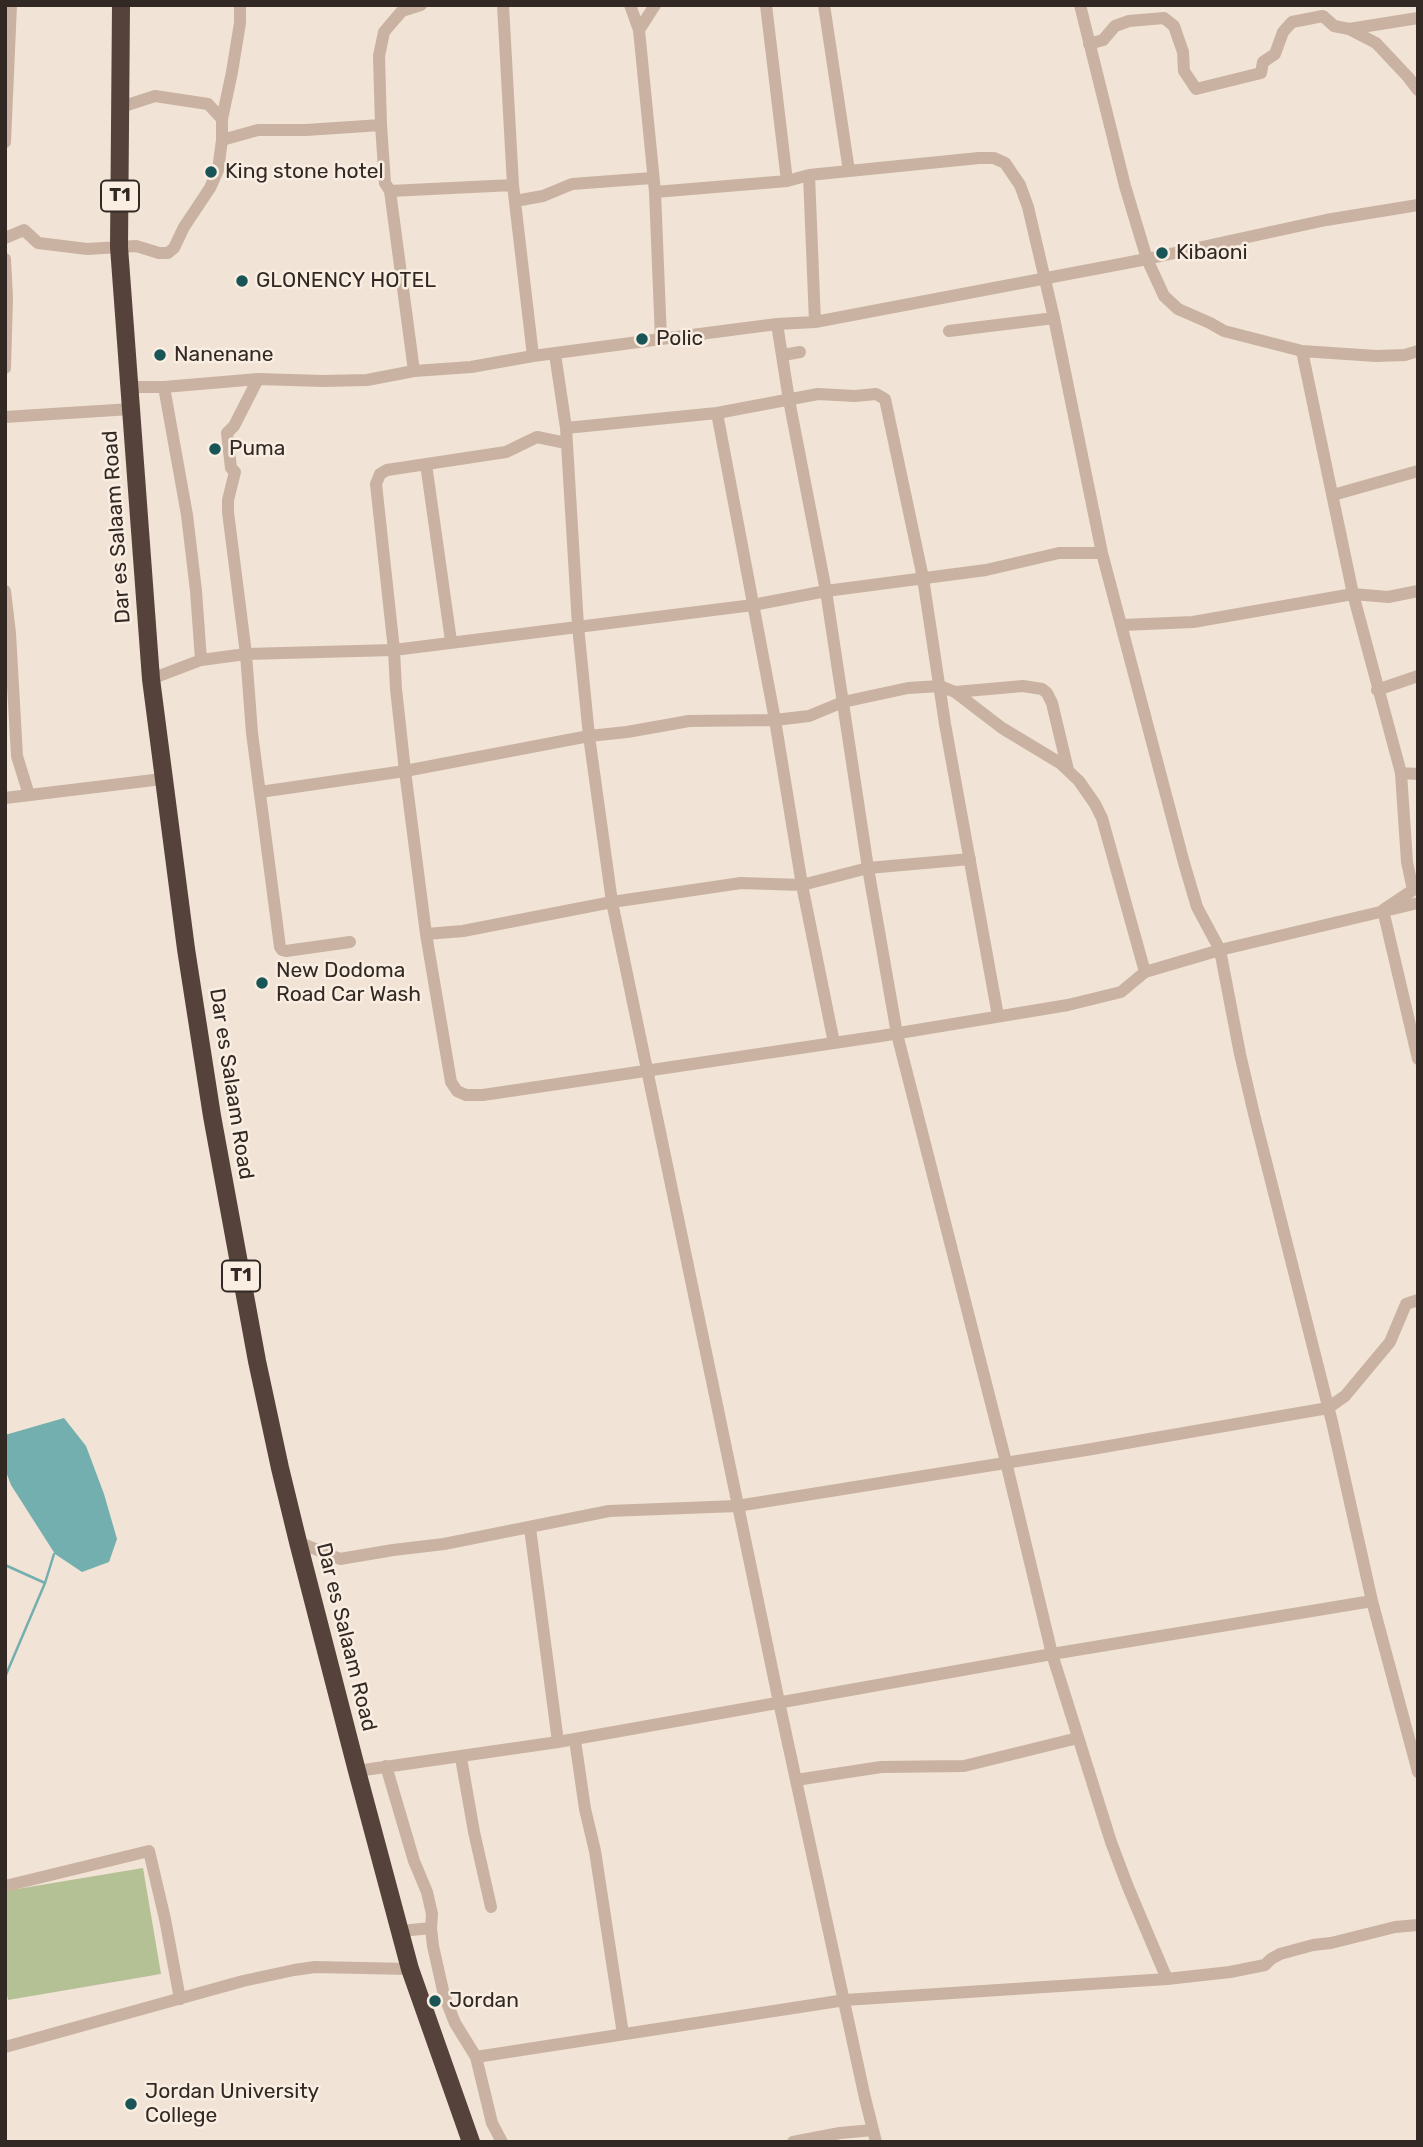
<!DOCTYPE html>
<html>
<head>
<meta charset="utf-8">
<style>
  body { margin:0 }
  #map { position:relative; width:1423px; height:2147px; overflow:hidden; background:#f1e3d5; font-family:Rubik,sans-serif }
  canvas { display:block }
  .frame { position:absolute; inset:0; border:7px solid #332924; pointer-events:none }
</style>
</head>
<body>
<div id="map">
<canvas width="1423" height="2147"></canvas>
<div class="frame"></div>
</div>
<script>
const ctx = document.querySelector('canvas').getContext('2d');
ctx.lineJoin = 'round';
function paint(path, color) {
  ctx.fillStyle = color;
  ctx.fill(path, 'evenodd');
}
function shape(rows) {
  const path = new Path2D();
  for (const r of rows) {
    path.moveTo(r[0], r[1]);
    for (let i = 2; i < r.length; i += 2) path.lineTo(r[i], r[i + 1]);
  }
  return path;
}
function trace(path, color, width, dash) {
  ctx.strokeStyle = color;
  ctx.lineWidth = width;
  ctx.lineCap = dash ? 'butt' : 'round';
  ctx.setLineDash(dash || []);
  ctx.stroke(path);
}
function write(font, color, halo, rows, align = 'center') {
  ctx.font = font + ' Rubik,sans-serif';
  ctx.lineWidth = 5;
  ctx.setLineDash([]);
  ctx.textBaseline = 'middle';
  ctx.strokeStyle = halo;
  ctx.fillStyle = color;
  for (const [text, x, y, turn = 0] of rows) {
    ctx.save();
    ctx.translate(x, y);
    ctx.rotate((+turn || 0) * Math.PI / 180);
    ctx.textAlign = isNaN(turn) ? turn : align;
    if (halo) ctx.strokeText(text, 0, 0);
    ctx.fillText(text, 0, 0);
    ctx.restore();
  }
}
paint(shape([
  [143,1868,161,1974,8,2000,5,1984,5,1891]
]), '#b4c195');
paint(shape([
  [64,1418,86,1446,104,1494,117,1539,109,1562,82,1572,55,1554,11,1485,5,1469,5,1435]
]), '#73afaf');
trace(shape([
  [5,1565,45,1583,54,1554],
  [5,1677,45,1583]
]), '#73afaf', 2.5);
trace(shape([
  [503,5,513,185,533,356],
  [630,5,639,30,655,192,661,339],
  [766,5,787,181],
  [824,5,849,171],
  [1080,5,1125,186,1147,259,1164,296,1178,309,1210,323,1224,331,1302,351,1376,356,1405,355,1418,351],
  [1349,29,1376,43,1408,77,1418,90],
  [639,30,655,5],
  [1089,44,1103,40,1115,26,1129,21,1164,18,1174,26,1183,52,1184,71,1196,89,1261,73,1263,62,1275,54,1283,32,1292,22,1323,16,1334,26,1349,29,1418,18],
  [222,119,232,72,240,23,240,5],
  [222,140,258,130,306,130,381,125],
  [5,142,11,5],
  [809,175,815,322],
  [390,191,513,185],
  [655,192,787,181,809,175,979,158,994,158,1005,163,1020,185,1028,207,1054,318,1102,553,1184,863,1197,907,1220,950,1240,1054,1254,1114,1332,1422,1372,1601,1418,1772],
  [515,201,543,196,572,184,652,178],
  [5,238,24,230,38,243,63,246,87,249,136,246,159,253,168,253,174,248,184,227,210,188,218,170,222,140,222,119,208,104,155,96,121,107],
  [5,259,7,298,5,368],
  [777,324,789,400,826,591,868,868,897,1034,1006,1462,1052,1654,1111,1842,1128,1887,1167,1979],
  [949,331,1054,318],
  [1302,351,1353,594,1401,773,1407,862,1413,890,1383,910,1418,1059],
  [555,354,566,428,578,626,589,736,612,902,779,1702,865,2098,876,2142],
  [783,355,800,352],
  [414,371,390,191,385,183,381,125,379,56,384,32,389,26,402,11,421,5],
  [258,379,234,426,227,433,231,468,235,472,228,500,228,512,246,654,252,733,280,947,282,950,286,951,350,942],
  [128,387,164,387,258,379,323,381,367,380,414,371,471,367,533,356,661,339,777,324,815,322,1147,259,1326,220,1418,205],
  [164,387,187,515,196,591,201,660],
  [717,413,775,720,802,885,834,1043],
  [5,417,131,409],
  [566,428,717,413,818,394,855,396,876,394,885,399,923,578,945,724,998,1016],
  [566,443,537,437,506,452,387,470,380,474,376,484,394,650,396,689,405,771,426,934,451,1082,457,1091,466,1095,483,1095,881,1036,1068,1005,1121,992,1145,972,1220,950,1418,903],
  [426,464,451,641],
  [1333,495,1418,471],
  [5,591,10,633,17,756,29,795],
  [1122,625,1193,622,1353,594,1388,597,1418,591],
  [151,679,201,660,246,654,394,650,753,605,826,591,986,570,1059,553,1102,553],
  [1377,690,1418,676],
  [955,692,1002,728,1060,763,1079,781,1095,804,1102,818,1145,972],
  [1401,773,1418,774],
  [260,792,405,771,589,736,627,732,689,721,775,720,809,716,843,702,908,688,940,686,955,692,1023,686,1042,689,1047,693,1052,703,1068,770],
  [5,798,162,779],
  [426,934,463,931,612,902,741,883,802,885,868,868,970,859],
  [530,1528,558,1742],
  [298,1542,340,1559,393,1550,444,1544,609,1511,737,1506,1086,1450,1328,1408,1345,1396,1390,1342,1406,1304,1418,1300],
  [575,1740,585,1809,595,1851,623,2034],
  [461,1758,474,1832,491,1907],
  [386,1766,414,1861,427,1892,432,1914,431,1928,433,1946,444,1995,455,2023,476,2057,492,2123,502,2142],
  [357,1771,558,1742,1052,1654,1372,1601],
  [796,1780,881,1767,964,1766,1078,1738],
  [5,1886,149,1851,165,1919,180,1999],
  [401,1931,431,1928],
  [5,2047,243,1981,294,1970,315,1967,410,1969],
  [476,2057,845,2000,1167,1979,1230,1972,1265,1965,1271,1959,1280,1954,1313,1945,1331,1943,1395,1927,1418,1925],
  [793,2142,840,2133,873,2130]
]), '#c9b2a1', 12);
trace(shape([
  [121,5,119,247,151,679,186,949,212,1116,257,1361,280,1468,298,1542,357,1771,410,1969,471,2142]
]), '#55423b', 18);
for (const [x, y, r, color] of [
  [211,172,7,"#195456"],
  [1162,253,7,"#195456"],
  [242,281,7,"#195456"],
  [642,339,7,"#195456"],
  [160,355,7,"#195456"],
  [215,449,7,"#195456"],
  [262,983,7,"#195456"],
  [435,2001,7,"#195456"],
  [131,2104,7,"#195456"]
]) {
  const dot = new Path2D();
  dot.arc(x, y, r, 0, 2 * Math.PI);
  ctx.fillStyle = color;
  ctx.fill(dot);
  trace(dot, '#f9eee1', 2.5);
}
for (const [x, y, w] of [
  [120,196,38],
  [241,1276,38]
]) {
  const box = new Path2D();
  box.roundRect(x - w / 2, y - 15.5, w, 31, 5);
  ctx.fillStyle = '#f9eee1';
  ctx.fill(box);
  trace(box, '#332924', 2);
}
write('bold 19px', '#332924', null, [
  ["T1",120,196],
  ["T1",241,1276]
]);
write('21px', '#332924', '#f9eee1', [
  ["King stone hotel",225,172],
  ["Kibaoni",1176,253],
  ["GLONENCY HOTEL",256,281],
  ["Polic",656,339],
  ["Nanenane",174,355],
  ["Puma",229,449],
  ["New Dodoma",276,971],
  ["Road Car Wash",276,995],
  ["Jordan",449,2001],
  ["Jordan University",145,2092],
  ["College",145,2116]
], 'left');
write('21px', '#332924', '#f9eee1', [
  ["Dar es Salaam Road",117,527,-94],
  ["Dar es Salaam Road",231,1084,81],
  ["Dar es Salaam Road",346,1637,76]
]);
</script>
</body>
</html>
